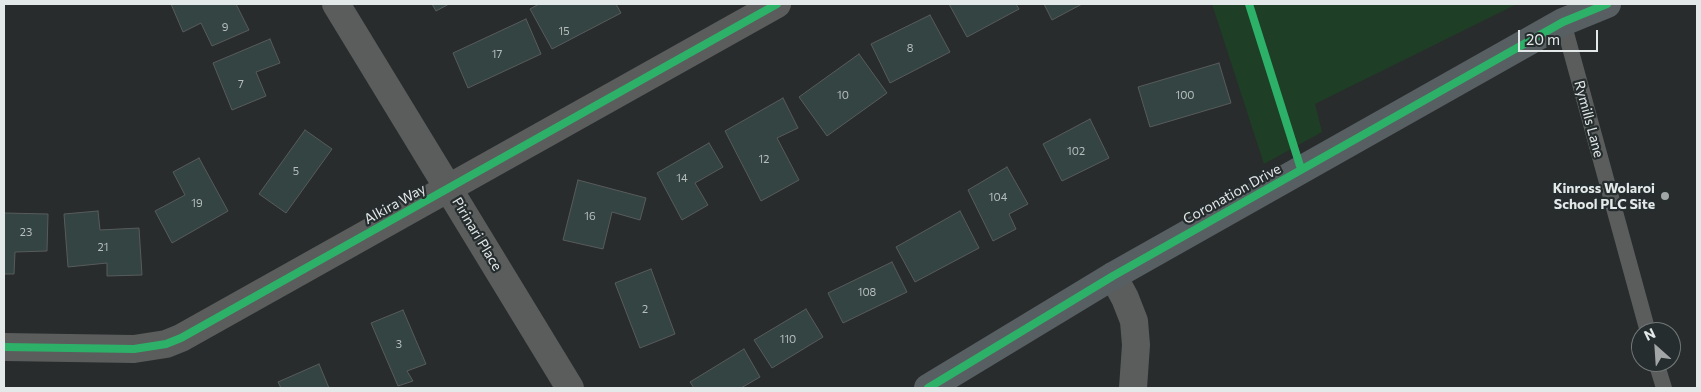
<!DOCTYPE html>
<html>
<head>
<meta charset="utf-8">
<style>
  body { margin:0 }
  #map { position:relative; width:1701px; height:392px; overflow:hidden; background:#282c2c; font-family:Commissioner,sans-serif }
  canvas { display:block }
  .frame { position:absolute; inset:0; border:5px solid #e3e8e8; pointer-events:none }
  .north { position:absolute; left:1631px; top:322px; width:50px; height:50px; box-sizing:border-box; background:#262d2e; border:1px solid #727878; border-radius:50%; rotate:334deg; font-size:14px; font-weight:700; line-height:20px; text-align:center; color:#e3e8e8 }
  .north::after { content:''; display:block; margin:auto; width:18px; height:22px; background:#a2a6a6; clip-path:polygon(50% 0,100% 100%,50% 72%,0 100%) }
  .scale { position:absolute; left:1518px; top:30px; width:80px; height:22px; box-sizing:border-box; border:2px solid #e3e8e8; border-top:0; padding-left:6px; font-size:15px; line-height:18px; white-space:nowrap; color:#e3e8e8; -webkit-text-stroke:4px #262d2e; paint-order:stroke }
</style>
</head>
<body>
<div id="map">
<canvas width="1701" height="392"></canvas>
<div class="frame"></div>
<div class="north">N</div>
<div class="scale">20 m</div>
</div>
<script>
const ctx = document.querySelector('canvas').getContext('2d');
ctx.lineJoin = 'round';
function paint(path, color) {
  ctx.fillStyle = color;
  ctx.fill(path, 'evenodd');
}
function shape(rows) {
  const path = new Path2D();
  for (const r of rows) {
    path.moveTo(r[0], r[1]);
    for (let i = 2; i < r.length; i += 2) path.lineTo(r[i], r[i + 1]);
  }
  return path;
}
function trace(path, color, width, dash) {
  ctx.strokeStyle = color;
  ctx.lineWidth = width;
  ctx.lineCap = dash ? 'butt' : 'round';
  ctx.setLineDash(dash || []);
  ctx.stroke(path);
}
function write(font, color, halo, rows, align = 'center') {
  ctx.font = font + ' Commissioner,sans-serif';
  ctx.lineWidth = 4.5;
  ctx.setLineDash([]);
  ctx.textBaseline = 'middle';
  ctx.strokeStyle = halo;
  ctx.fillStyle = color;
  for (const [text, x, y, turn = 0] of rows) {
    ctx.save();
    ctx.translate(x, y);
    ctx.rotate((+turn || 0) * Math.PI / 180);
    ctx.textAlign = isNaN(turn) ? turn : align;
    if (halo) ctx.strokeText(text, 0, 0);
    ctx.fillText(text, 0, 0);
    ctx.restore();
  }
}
paint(shape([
  [1212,4,1517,4,1315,104,1322,132,1264,164]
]), '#1f3e26');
const building = shape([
  [171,4,236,4,249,30,212,46,201,23,183,32,171,4],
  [432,4,449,4,436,11,432,4],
  [539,4,616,4,621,13,552,49,530,9,539,4],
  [949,4,1016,4,1019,9,967,37,949,4],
  [1044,4,1082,4,1052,20,1044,4],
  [930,15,950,52,890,83,871,44,930,15],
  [526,19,541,54,468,88,453,53,526,19],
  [270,39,280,63,256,72,266,96,232,110,213,63,270,39],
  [859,54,887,93,827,136,799,97,859,54],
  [1219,63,1231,103,1150,127,1138,87,1219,63],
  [783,98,798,128,777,138,799,180,761,201,725,131,783,98],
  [1090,119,1109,158,1062,181,1043,144,1090,119],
  [305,130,332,149,286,213,259,194,305,130],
  [709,143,723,167,695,183,708,205,682,220,657,173,709,143],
  [199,158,228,211,172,243,155,211,185,195,173,172,199,158],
  [1007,167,1028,204,1009,214,1016,229,993,241,968,190,1007,167],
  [578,180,646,198,640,220,612,212,603,249,563,240,578,180],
  [98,211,100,230,139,228,142,275,107,276,107,263,68,267,64,214,98,211],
  [960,211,979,248,915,282,896,247,960,211],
  [4,213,48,214,47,251,15,252,14,274,4,274,4,213],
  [892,262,907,292,843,323,828,293,892,262],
  [651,269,675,334,640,348,615,283,651,269],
  [806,309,823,337,772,368,754,340,806,309],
  [403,310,426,364,407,371,413,381,398,386,371,323,403,310],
  [744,349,760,377,741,388,694,388,690,382,744,349],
  [319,364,329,388,281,388,278,382,319,364]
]);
paint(building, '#344442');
trace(building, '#585b5b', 1);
trace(shape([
  [1563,22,1648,332],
  [1656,362,1664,388]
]), '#5b5d5d', 16);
trace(shape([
  [336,4,570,388],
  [1113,276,1125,298,1134,321,1136,345,1133,388],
  [4,347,134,349,166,344,181,338,777,4]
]), '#5b5d5d', 28);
trace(shape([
  [928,388,1113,276,1563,22,1607,4]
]), '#585f62', 28);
trace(shape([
  [1249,4,1301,169],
  [4,347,134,349,166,344,181,338,777,4],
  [928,388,1113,276,1563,22,1607,4]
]), '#2db169', 8);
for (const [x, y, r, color] of [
  [1665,196,5,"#a2a6a6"]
]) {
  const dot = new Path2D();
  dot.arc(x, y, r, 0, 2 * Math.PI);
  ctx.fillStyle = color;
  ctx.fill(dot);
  trace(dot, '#262d2e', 2);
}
write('11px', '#b7bfbe', null, [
  ["9",225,27],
  ["15",564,31],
  ["8",910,48],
  ["17",497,54],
  ["7",241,84],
  ["10",843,95],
  ["100",1185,95],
  ["102",1076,151],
  ["12",764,159],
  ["5",296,171],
  ["14",682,178],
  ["104",998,197],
  ["19",197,203],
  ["16",590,216],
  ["23",26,232],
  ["21",103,247],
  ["108",867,292],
  ["2",645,309],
  ["110",788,339],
  ["3",399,344]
]);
write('14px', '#e3e8e8', '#262d2e', [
  ["Rymills Lane",1589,119,75],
  ["Coronation Drive",1232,194,-29],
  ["Alkira Way",395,204,-29],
  ["Pirinari Place",477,234,59]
]);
write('bold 14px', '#e3e8e8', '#262d2e', [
  ["Kinross Wolaroi",1655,188],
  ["School PLC Site",1655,204]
], 'right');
</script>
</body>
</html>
